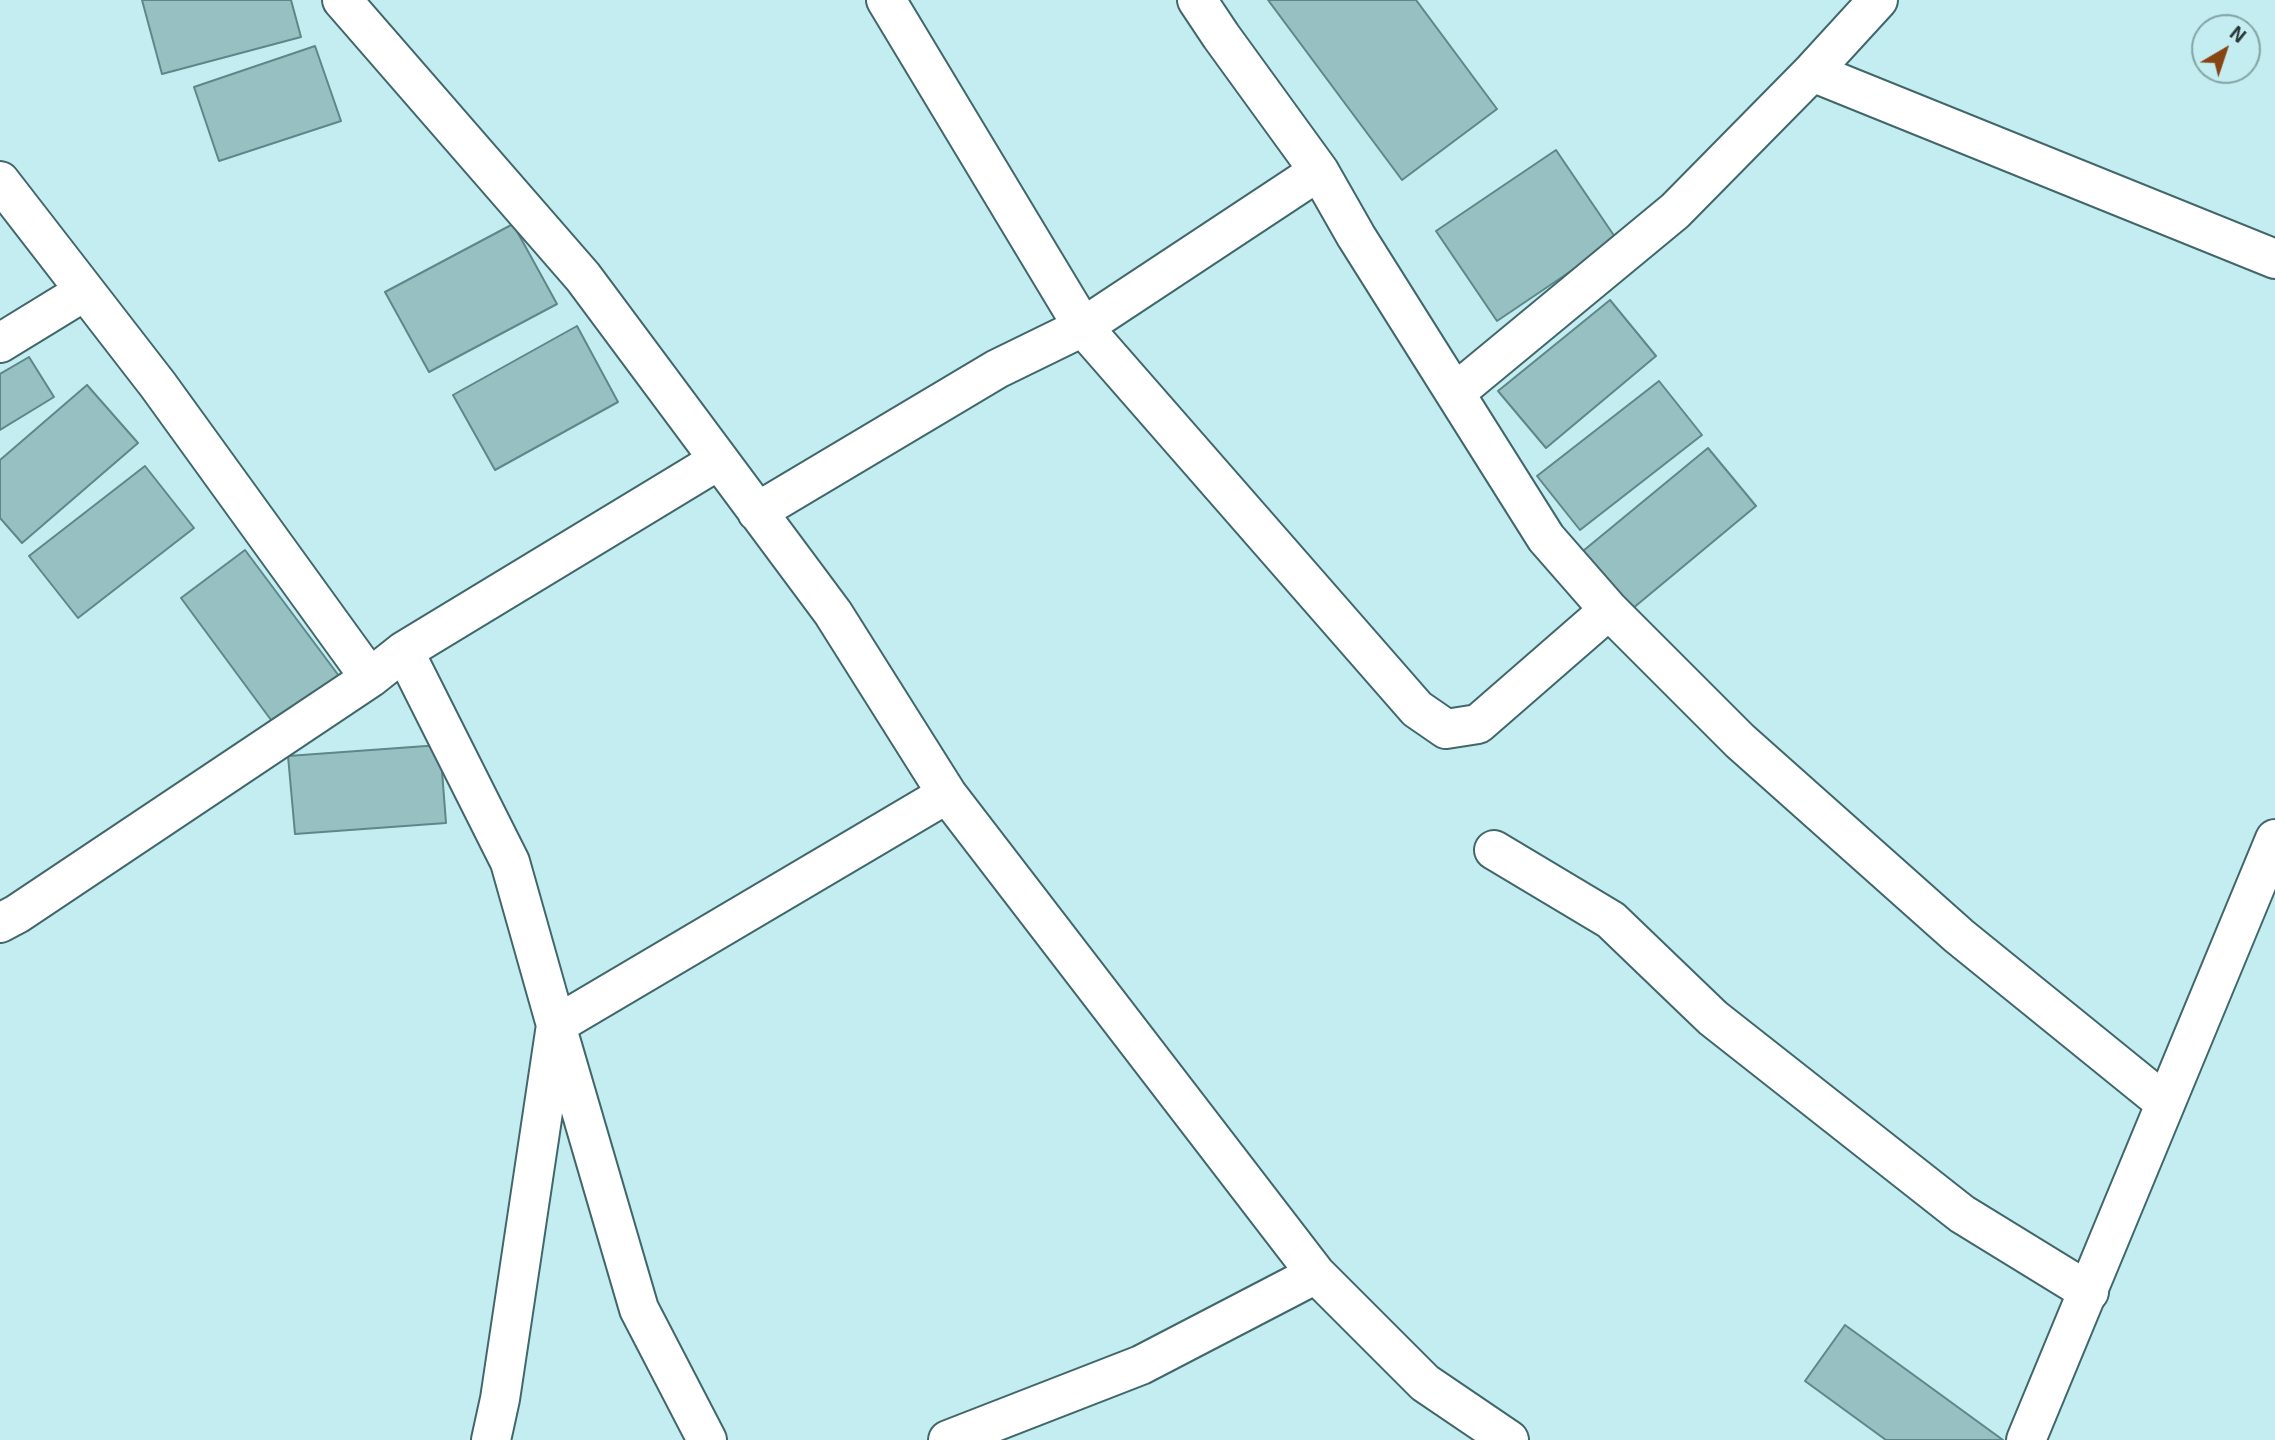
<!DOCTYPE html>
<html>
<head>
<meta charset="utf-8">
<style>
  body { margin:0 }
  #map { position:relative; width:2275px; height:1440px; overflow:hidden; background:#c3edf0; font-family:"Exo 2",sans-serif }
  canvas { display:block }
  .north { position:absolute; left:2191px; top:14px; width:70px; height:70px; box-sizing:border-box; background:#c3edf0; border:2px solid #84a4a6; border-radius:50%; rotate:39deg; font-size:19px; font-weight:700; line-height:28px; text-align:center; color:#263738 }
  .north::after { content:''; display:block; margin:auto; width:24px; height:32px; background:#874514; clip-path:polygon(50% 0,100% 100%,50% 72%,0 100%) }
</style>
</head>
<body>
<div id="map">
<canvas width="2275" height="1440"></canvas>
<div class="north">N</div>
</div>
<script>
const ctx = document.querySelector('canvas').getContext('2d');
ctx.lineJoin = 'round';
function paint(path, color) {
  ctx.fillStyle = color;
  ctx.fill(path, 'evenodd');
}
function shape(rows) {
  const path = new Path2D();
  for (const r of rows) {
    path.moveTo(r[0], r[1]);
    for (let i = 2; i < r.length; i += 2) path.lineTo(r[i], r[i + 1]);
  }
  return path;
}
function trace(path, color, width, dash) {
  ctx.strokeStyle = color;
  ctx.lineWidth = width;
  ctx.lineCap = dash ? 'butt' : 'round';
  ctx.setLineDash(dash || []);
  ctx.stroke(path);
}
const building = shape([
  [142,0,291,0,301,37,162,74,142,0],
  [1268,0,1416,0,1497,109,1402,180,1268,0],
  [315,46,341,121,219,161,194,87,315,46],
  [1556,150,1617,240,1497,321,1436,231,1556,150],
  [513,224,557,304,429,372,385,292,513,224],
  [1610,300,1656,356,1546,448,1498,391,1610,300],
  [577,326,618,402,495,470,453,395,577,326],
  [29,357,54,397,0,430,0,374,29,357],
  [1659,381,1702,435,1580,530,1537,476,1659,381],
  [87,385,138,443,22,543,0,518,0,460,87,385],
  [1708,448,1756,506,1632,609,1583,551,1708,448],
  [145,466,194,528,78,618,29,556,145,466],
  [245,550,339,676,274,724,181,598,245,550],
  [440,745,446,823,295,834,288,756,440,745],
  [1845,1325,2003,1440,1886,1440,1805,1381,1845,1325]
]);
paint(building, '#97c0c3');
trace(building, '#5f8689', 2);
const street = shape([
  [342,0,583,277,833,613,947,794,1316,1274,1425,1383,1509,1440],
  [886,0,1083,327,1417,709,1446,729,1478,724,1609,610],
  [1197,0,1221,36,1319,171,1356,236,1546,538,1609,610,1740,741,1959,936,2165,1103],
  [1812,72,2275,259],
  [0,181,158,385,370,678],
  [0,343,85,291],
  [1456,392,1675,211,1812,72,1878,0],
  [757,512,997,369,1083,327,1319,171],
  [404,651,510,862,556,1025,500,1399,491,1440],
  [1494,850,1611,920,1713,1018,1962,1214,2089,1292],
  [0,923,17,914,370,678,404,651,719,460],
  [707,1440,639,1309,556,1025,947,794],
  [948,1440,1141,1365,1316,1274]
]);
const secondary = shape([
  [2026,1440,2275,839]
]);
trace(street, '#41676a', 42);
trace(secondary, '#41676a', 42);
trace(street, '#fff', 38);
trace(secondary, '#fff', 38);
</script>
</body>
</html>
